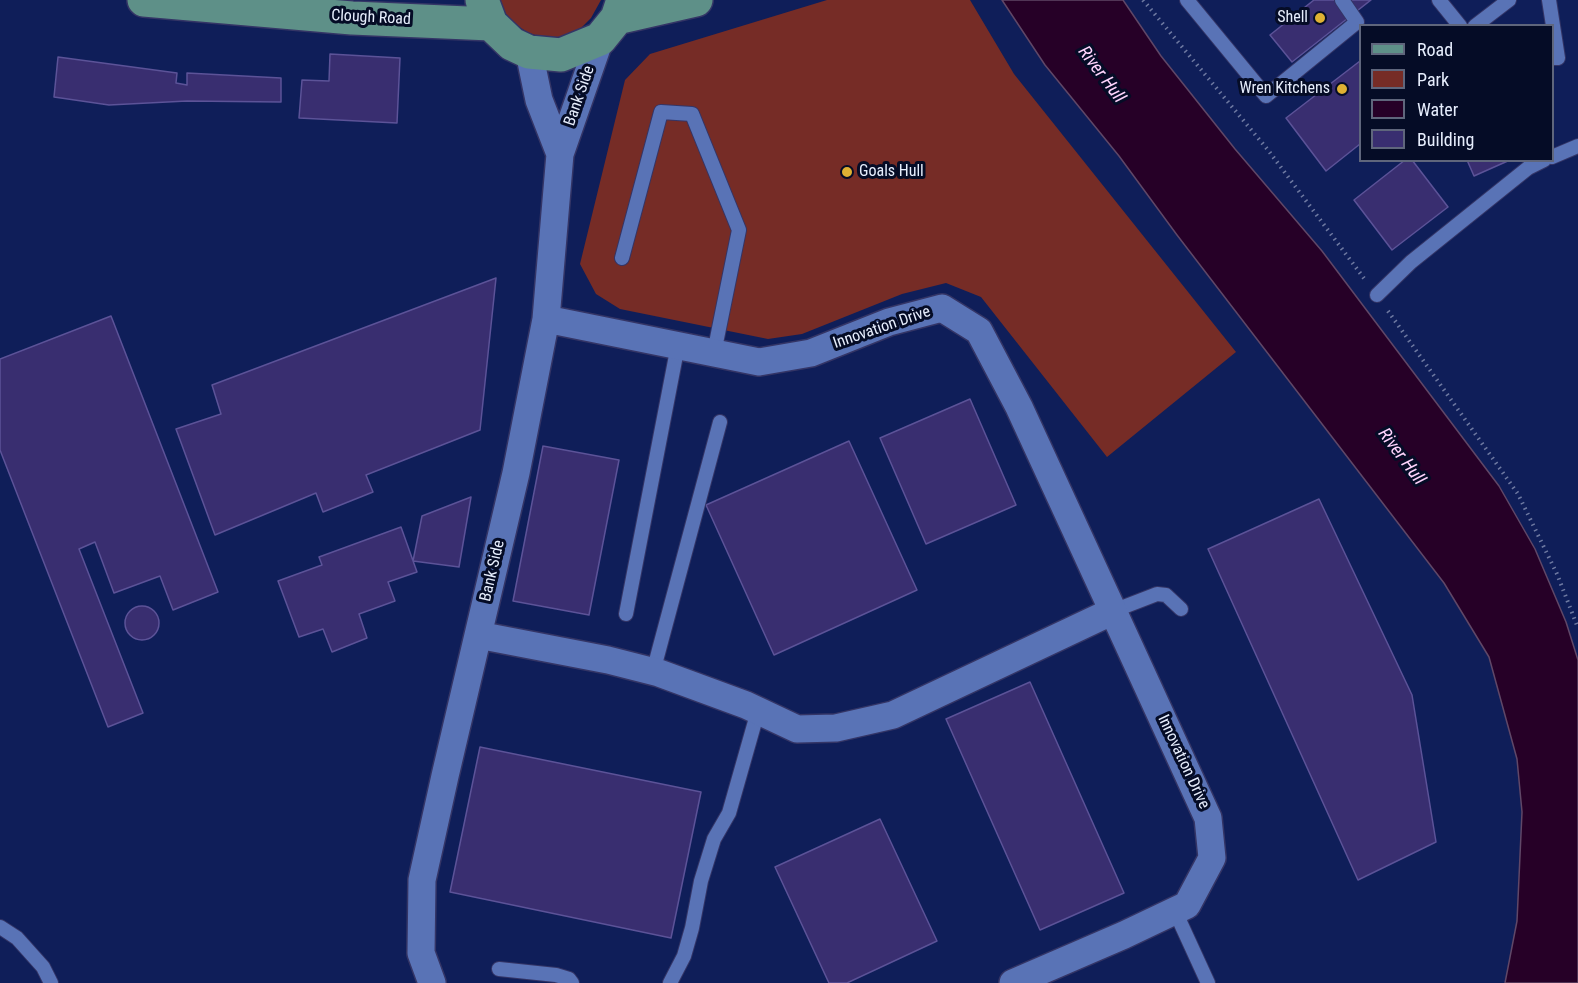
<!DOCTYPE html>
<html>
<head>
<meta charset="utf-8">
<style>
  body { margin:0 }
  #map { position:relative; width:1578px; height:983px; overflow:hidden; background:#0f1e59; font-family:"Roboto Condensed",sans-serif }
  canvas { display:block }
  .legend { position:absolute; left:1359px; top:24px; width:195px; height:138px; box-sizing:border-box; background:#050c26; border:2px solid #5f667c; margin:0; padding:8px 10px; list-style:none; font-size:18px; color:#e7eefd }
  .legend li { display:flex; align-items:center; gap:12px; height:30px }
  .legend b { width:30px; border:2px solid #5f667c }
</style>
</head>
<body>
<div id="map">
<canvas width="1578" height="983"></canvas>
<ul class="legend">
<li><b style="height:8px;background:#5e9088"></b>Road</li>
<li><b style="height:16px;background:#762c26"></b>Park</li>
<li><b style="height:16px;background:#260027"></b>Water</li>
<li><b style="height:16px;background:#392e70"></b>Building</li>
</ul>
</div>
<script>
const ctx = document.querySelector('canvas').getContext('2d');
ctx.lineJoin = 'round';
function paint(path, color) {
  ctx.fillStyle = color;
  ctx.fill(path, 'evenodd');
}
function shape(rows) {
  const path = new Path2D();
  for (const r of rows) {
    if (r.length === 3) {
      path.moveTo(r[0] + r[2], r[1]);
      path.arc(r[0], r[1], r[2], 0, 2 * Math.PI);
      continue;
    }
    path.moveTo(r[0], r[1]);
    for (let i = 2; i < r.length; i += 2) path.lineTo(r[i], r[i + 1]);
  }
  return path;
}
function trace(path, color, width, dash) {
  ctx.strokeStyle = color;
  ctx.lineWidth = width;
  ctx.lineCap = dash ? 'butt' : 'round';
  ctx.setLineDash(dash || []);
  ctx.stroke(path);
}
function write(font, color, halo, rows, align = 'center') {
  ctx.font = font + ' "Roboto Condensed",sans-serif';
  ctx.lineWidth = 6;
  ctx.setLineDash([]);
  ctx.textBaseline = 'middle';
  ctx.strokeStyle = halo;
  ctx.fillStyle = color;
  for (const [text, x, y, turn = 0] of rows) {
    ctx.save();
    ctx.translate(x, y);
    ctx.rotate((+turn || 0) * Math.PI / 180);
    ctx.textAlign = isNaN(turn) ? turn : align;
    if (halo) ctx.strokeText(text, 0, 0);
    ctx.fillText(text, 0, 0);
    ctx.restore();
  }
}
paint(shape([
  [499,0,601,0,591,18,581,28,568,35,554,38,540,37,527,32,515,24,506,14],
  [827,0,970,0,1014,74,1236,352,1107,457,981,297,946,283,902,294,802,334,768,339,620,309,596,294,580,264,625,80,650,54]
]), '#762c26');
const water = shape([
  [1002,0,1123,0,1161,56,1235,149,1322,251,1499,486,1535,549,1566,622,1578,660,1578,983,1505,983,1517,921,1522,812,1517,759,1489,657,1444,583,1177,235,1119,156,1045,65,1002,0]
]);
paint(water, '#260027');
trace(water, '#604767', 1.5);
const building = shape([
  [1314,0,1371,0,1292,62,1270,35,1314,0],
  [330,54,400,58,397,123,299,118,302,80,329,81,330,54],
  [58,57,177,73,176,83,187,85,187,73,281,78,281,102,187,101,109,105,54,97,58,57],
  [1360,61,1360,144,1326,171,1286,118,1360,61],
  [1405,160,1412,160,1448,207,1392,250,1354,200,1405,160],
  [1467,160,1510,160,1474,176,1467,160],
  [496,278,480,430,366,475,373,492,323,512,316,493,215,535,176,429,221,414,212,385,496,278],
  [111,316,218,592,173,610,160,576,114,593,95,542,79,549,143,713,108,727,0,450,0,359,111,316],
  [970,399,1016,505,926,544,880,438,970,399],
  [849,441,917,590,774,655,706,505,849,441],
  [543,446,619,460,589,615,513,601,543,446],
  [471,497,459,567,413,561,422,516,471,497],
  [1319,499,1412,695,1436,842,1358,880,1208,549,1319,499],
  [401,527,417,572,388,582,395,601,359,614,367,638,332,652,323,629,299,637,278,581,322,565,319,557,401,527],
  [142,623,17],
  [1030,682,1124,893,1040,930,946,719,1030,682],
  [480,747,701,792,671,938,450,892,480,747],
  [880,819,937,941,847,983,829,983,775,867,880,819]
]);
paint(building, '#392e70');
trace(building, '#5c5398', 1.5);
const service = shape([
  [1187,0,1266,96,1357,22,1342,0],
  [1439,0,1460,26],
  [1549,0,1558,58,1552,58],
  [1475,26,1509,0],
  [1552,157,1578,146],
  [622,258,661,112,692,114,739,230,714,353],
  [1377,295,1411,262,1528,168,1544,160],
  [1113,611,1157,594,1166,595,1181,609],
  [626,614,678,345],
  [653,672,720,422],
  [1175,911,1208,983],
  [0,927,17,938,43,967,51,983],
  [499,969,556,975,569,979,572,983],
  [670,983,684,956,692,928,701,881,714,839,729,813,758,711]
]);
const minor = shape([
  [529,52,539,100,560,154],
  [546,319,759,362,811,353,889,322,942,308,979,331,1019,407,1113,611],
  [478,635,608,660,659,673,746,705,797,729,836,728,893,715,1113,611,1208,818,1212,858,1187,905,1124,935,1013,983],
  [432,983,421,953,422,880,445,776,516,473,546,319,560,154,600,39]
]);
const primary = shape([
  [144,0,352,18,491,24],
  [482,0,491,24,512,44,529,52,561,55,600,39,617,18,623,0],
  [617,18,696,0]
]);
trace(service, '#343566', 16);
trace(minor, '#343566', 30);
trace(primary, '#343566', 36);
trace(shape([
  [1143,0,1268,150,1366,281],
  [1388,311,1518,494,1557,574,1578,628]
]), '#6e79a1', 4, [1.5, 4.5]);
trace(service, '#5973b6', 14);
trace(minor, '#5973b6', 27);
trace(primary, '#5e9088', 33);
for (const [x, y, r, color] of [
  [1320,18,6,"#dfb133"],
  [1342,89,6,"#dfb133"],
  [847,172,6,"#dfb133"]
]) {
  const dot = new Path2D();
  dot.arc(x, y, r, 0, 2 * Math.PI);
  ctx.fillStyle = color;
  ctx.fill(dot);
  trace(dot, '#050c26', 2);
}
write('16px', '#e7eefd', '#050c26', [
  ["Clough Road",371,18,3],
  ["Bank Side",580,96,-71],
  ["Innovation Drive",882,328,-19],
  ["Bank Side",493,571,-77],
  ["Innovation Drive",1183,762,65]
]);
write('16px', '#e7eefd', '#050c26', [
  ["Shell",1308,18],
  ["Wren Kitchens",1330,89],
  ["Goals Hull",859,172,"left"]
], 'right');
write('italic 18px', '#ffd4fd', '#050c26', [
  ["River Hull",1101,75,53],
  ["River Hull",1401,457,53]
]);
</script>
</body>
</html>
